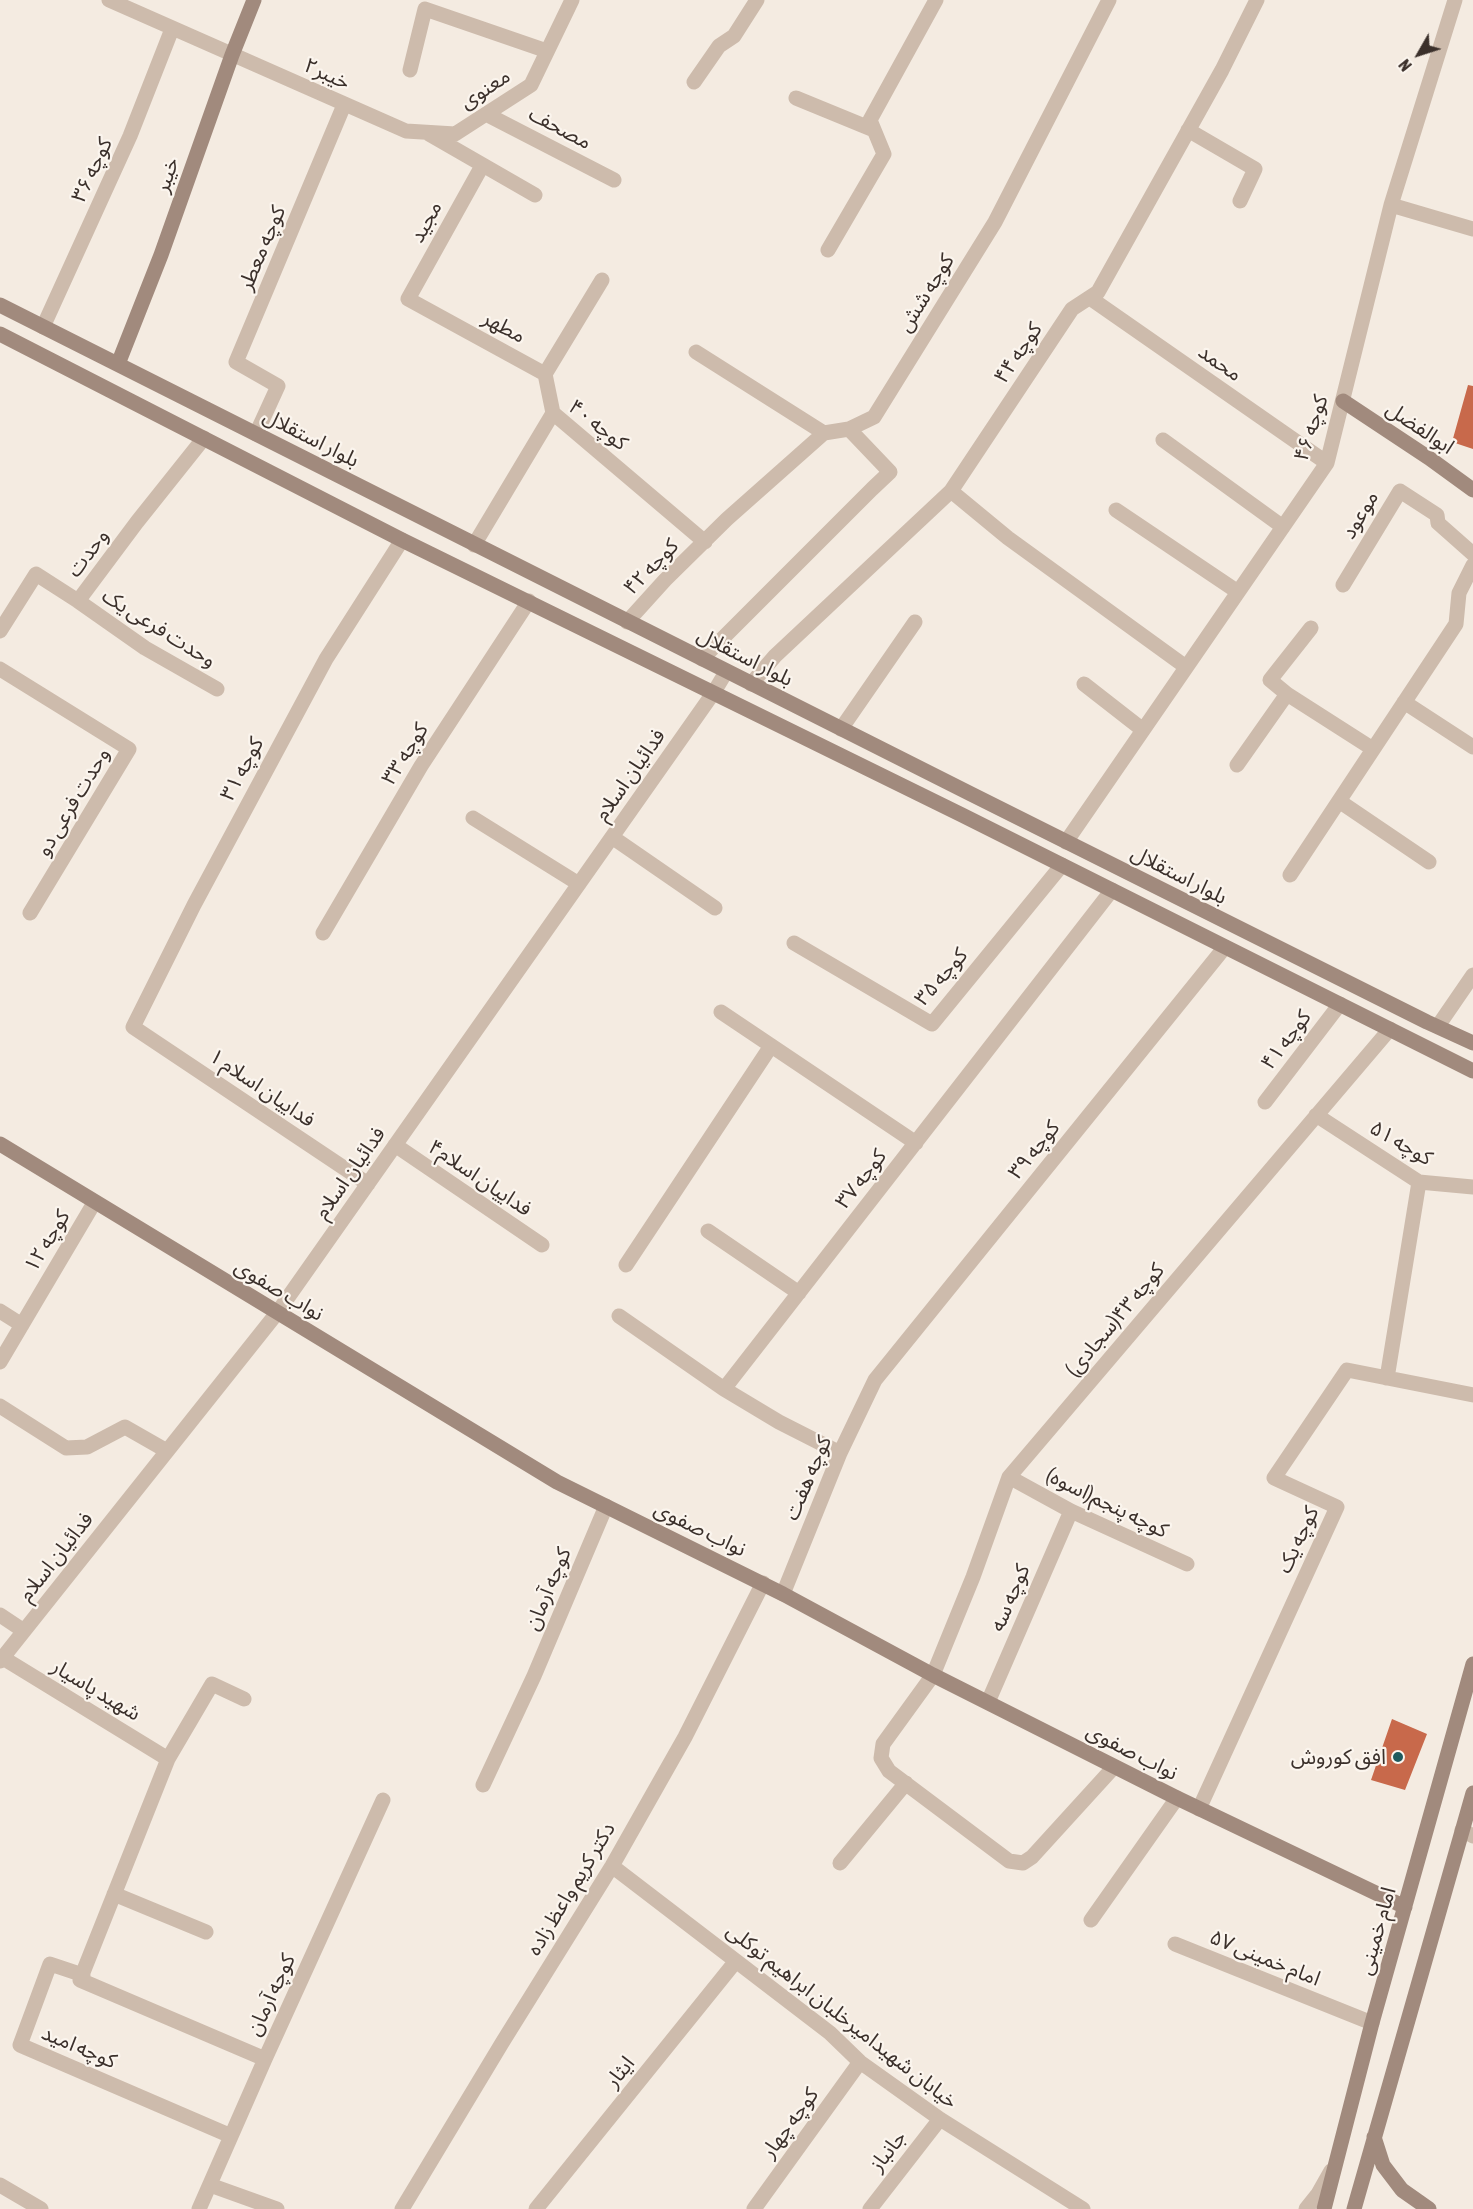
<!DOCTYPE html>
<html>
<head>
<meta charset="utf-8">
<style>
  body { margin:0 }
  #map { position:relative; width:1473px; height:2209px; overflow:hidden; background:#f4ebe1; font-family:"Asap Condensed",sans-serif }
  canvas { display:block }
  .north { position:absolute; left:1389px; top:24px; width:60px; height:60px; -webkit-text-stroke:4px #fbf5ee; paint-order:stroke; rotate:231deg; font-size:16px; font-weight:700; line-height:24px; text-align:center; color:#3b302b }
  .north::after { content:''; display:block; margin:auto; width:21px; height:27px; background:#3b302b; clip-path:polygon(50% 0,100% 100%,50% 72%,0 100%) }
</style>
</head>
<body>
<div id="map">
<canvas width="1473" height="2209"></canvas>
<div class="north">N</div>
</div>
<script>
const ctx = document.querySelector('canvas').getContext('2d');
ctx.lineJoin = 'round';
function paint(path, color) {
  ctx.fillStyle = color;
  ctx.fill(path, 'evenodd');
}
function shape(rows) {
  const path = new Path2D();
  for (const r of rows) {
    path.moveTo(r[0], r[1]);
    for (let i = 2; i < r.length; i += 2) path.lineTo(r[i], r[i + 1]);
  }
  return path;
}
function trace(path, color, width, dash) {
  ctx.strokeStyle = color;
  ctx.lineWidth = width;
  ctx.lineCap = dash ? 'butt' : 'round';
  ctx.setLineDash(dash || []);
  ctx.stroke(path);
}
function write(font, color, halo, rows, align = 'center') {
  ctx.font = font + ' "Asap Condensed","Noto Sans Arabic",sans-serif';
  ctx.lineWidth = 4.5;
  ctx.setLineDash([]);
  ctx.textBaseline = 'middle';
  ctx.strokeStyle = halo;
  ctx.fillStyle = color;
  for (const [text, x, y, turn = 0] of rows) {
    ctx.save();
    ctx.translate(x, y);
    ctx.rotate((+turn || 0) * Math.PI / 180);
    ctx.textAlign = isNaN(turn) ? turn : align;
    if (halo) ctx.strokeText(text, 0, 0);
    ctx.fillText(text, 0, 0);
    ctx.restore();
  }
}
paint(shape([
  [1468,385,1473,386,1473,449,1452,442],
  [1392,1719,1427,1734,1405,1790,1371,1780]
]), '#c8694b');
trace(shape([
  [109,0,406,131,455,134,531,85,572,0],
  [410,70,425,9,547,51],
  [694,82,719,46,734,36,757,0],
  [796,98,874,130],
  [486,114,614,180],
  [1188,130,1255,169,1240,201],
  [429,134,535,195],
  [482,166,408,299,545,374,553,413],
  [1391,205,1473,229],
  [828,250,884,154,870,120,936,0],
  [1090,298,1327,463],
  [43,327,130,136,172,29],
  [696,352,824,433],
  [545,374,602,280],
  [256,434,278,386,236,362,344,105],
  [1163,440,1283,527],
  [951,491,1008,538,1186,667],
  [1116,510,1238,592],
  [474,545,553,413,705,542],
  [1343,585,1400,491,1437,515,1438,523,1473,554],
  [78,601,145,648,217,689],
  [627,622,665,580,727,519,824,433,849,429,874,417,995,222,1109,0],
  [0,631,36,574,78,601,137,522,204,438],
  [702,659,872,489,890,472,849,429],
  [0,669,129,749,30,913],
  [751,684,775,656,951,491,1072,309,1098,292,1222,70,1257,0],
  [1084,684,1143,730],
  [1287,694,1270,680,1311,628],
  [1404,702,1473,747],
  [841,729,915,622],
  [1237,765,1287,694,1373,749],
  [1339,801,1429,862],
  [473,818,579,884],
  [612,837,715,908],
  [1066,842,1327,463,1391,205,1455,0],
  [1290,875,1456,624,1459,593,1473,565],
  [323,933,421,766,529,601],
  [794,943,932,1024,1062,865],
  [721,1012,916,1143],
  [1438,1026,1473,975],
  [1265,1102,1340,1004],
  [1316,1115,1419,1182,1473,1187],
  [395,1145,542,1245],
  [368,1184,133,1027,194,905,326,659,402,540],
  [708,1231,799,1293],
  [626,1265,771,1046],
  [0,1311,22,1325],
  [619,1316,724,1389],
  [0,1362,94,1203],
  [1387,1378,1419,1182],
  [0,1406,66,1448,87,1447,125,1427,167,1451],
  [840,1453,779,1422,724,1389,1112,890],
  [1009,1477,1071,1511,1187,1564],
  [783,1594,840,1453,875,1380,1225,947],
  [0,1615,24,1631],
  [3,1658,168,1759],
  [0,1661,277,1313,714,692,726,672],
  [244,1699,212,1684,168,1759,80,1980,265,2059],
  [988,1702,1071,1511],
  [1114,1767,1032,1857,1023,1863,1009,1861,889,1771,881,1758,883,1744,933,1675,973,1577,1009,1477,1390,1029],
  [483,1785,534,1676,606,1506],
  [1199,1809,1337,1507,1274,1478,1347,1370,1473,1395],
  [1462,1830,1473,1836],
  [840,1863,906,1783],
  [612,1866,830,2033,860,2062,940,2119,1083,2209],
  [114,1894,206,1932],
  [1091,1920,1177,1798],
  [1175,1944,1372,2023],
  [83,1975,50,1964,20,2045,231,2136],
  [0,2185,41,2209],
  [210,2185,277,2209],
  [199,2209,265,2059,383,1800],
  [402,2209,502,2043,612,1866,685,1737,763,1583],
  [536,2209,736,1961],
  [754,2209,860,2062],
  [870,2209,940,2119],
  [1306,2209,1318,2194,1331,2171]
]), '#cdbbac', 15);
trace(shape([
  [0,305,971,794,1427,1022,1473,1043],
  [0,334,402,540,962,815,1473,1071],
  [118,364,161,255,232,55,254,0],
  [1343,401,1429,458,1473,490],
  [0,1144,557,1482,783,1594,933,1675,1177,1798,1405,1907],
  [1374,2137,1383,2165,1402,2190,1429,2209],
  [1324,2209,1372,2023,1473,1664],
  [1354,2209,1473,1793]
]), '#a18a7d', 15);
for (const [x, y, r, color] of [
  [1398,1757,6,"#1f5a5e"]
]) {
  const dot = new Path2D();
  dot.arc(x, y, r, 0, 2 * Math.PI);
  ctx.fillStyle = color;
  ctx.fill(dot);
  trace(dot, '#fbf5ee', 2);
}
write('21px', '#3b302b', '#fbf5ee', [
  ["خیبر۲",327,74,24],
  ["معنوی",485,89,-33],
  ["مصحف",560,128,28],
  ["کوچه ۳۶",92,170,-65],
  ["خیبر",167,175,-71],
  ["مجید",426,222,-61],
  ["کوچه معطر",262,248,-67],
  ["کوچه شش",926,293,-58],
  ["مطهر",504,327,28],
  ["کوچه ۴۴",1018,353,-56],
  ["محمد",1220,363,35],
  ["کوچه ۴۰",598,425,38],
  ["کوچه ۴۶",1311,428,-72],
  ["ابوالفضل",1420,428,34],
  ["بلوار استقلال",311,438,27],
  ["موعود",1360,515,-59],
  ["وحدت",88,553,-53],
  ["کوچه ۴۲",651,567,-46],
  ["وحدت فرعی یک",159,628,32],
  ["بلوار استقلال",745,657,27],
  ["کوچه ۳۳",405,754,-58],
  ["کوچه ۳۱",242,769,-62],
  ["فدائیان اسلام",630,775,-55],
  ["وحدت فرعی دو",73,802,-59],
  ["بلوار استقلال",1179,875,27],
  ["کوچه ۳۵",941,977,-49],
  ["کوچه ۴۱",1286,1040,-53],
  ["فداییان اسلام ۱",262,1088,34],
  ["کوچه ۵۱",1401,1143,30],
  ["کوچه ۳۹",1034,1150,-51],
  ["فدائیان اسلام",350,1173,-55],
  ["فداییان اسلام۴",480,1178,34],
  ["کوچه ۳۷",861,1179,-52],
  ["کوچه ۱۲",47,1241,-59],
  ["نواب صفوی",279,1290,31],
  ["کوچه ۴۳(سجادی)",1115,1320,-50],
  ["کوچه هفت",808,1478,-67],
  ["کوچه پنجم(اسوه)",1107,1503,26],
  ["نواب صفوی",700,1529,26],
  ["کوچه یک",1298,1540,-65],
  ["فدائیان اسلام",56,1557,-52],
  ["کوچه آرمان",548,1589,-67],
  ["کوچه سه",1010,1598,-67],
  ["شهید پاسیار",96,1690,31],
  ["نواب صفوی",1132,1752,27],
  ["دکتر کریم واعظ زاده",571,1889,-59],
  ["امام خمینی",1377,1931,-74],
  ["امام خمینی ۵۷",1265,1958,22],
  ["کوچه آرمان",271,1995,-65],
  ["خیابان شهیدامیرخلبان ابراهیم توکلی",842,2016,38],
  ["کوچه امید",79,2047,23],
  ["ایثار",620,2072,-51],
  ["کوچه چهار",790,2123,-54],
  ["جانباز",888,2151,-52]
]);
write('21px', '#3b302b', '#fbf5ee', [
  ["افق کوروش",1386,1757]
], 'right');
</script>
</body>
</html>
